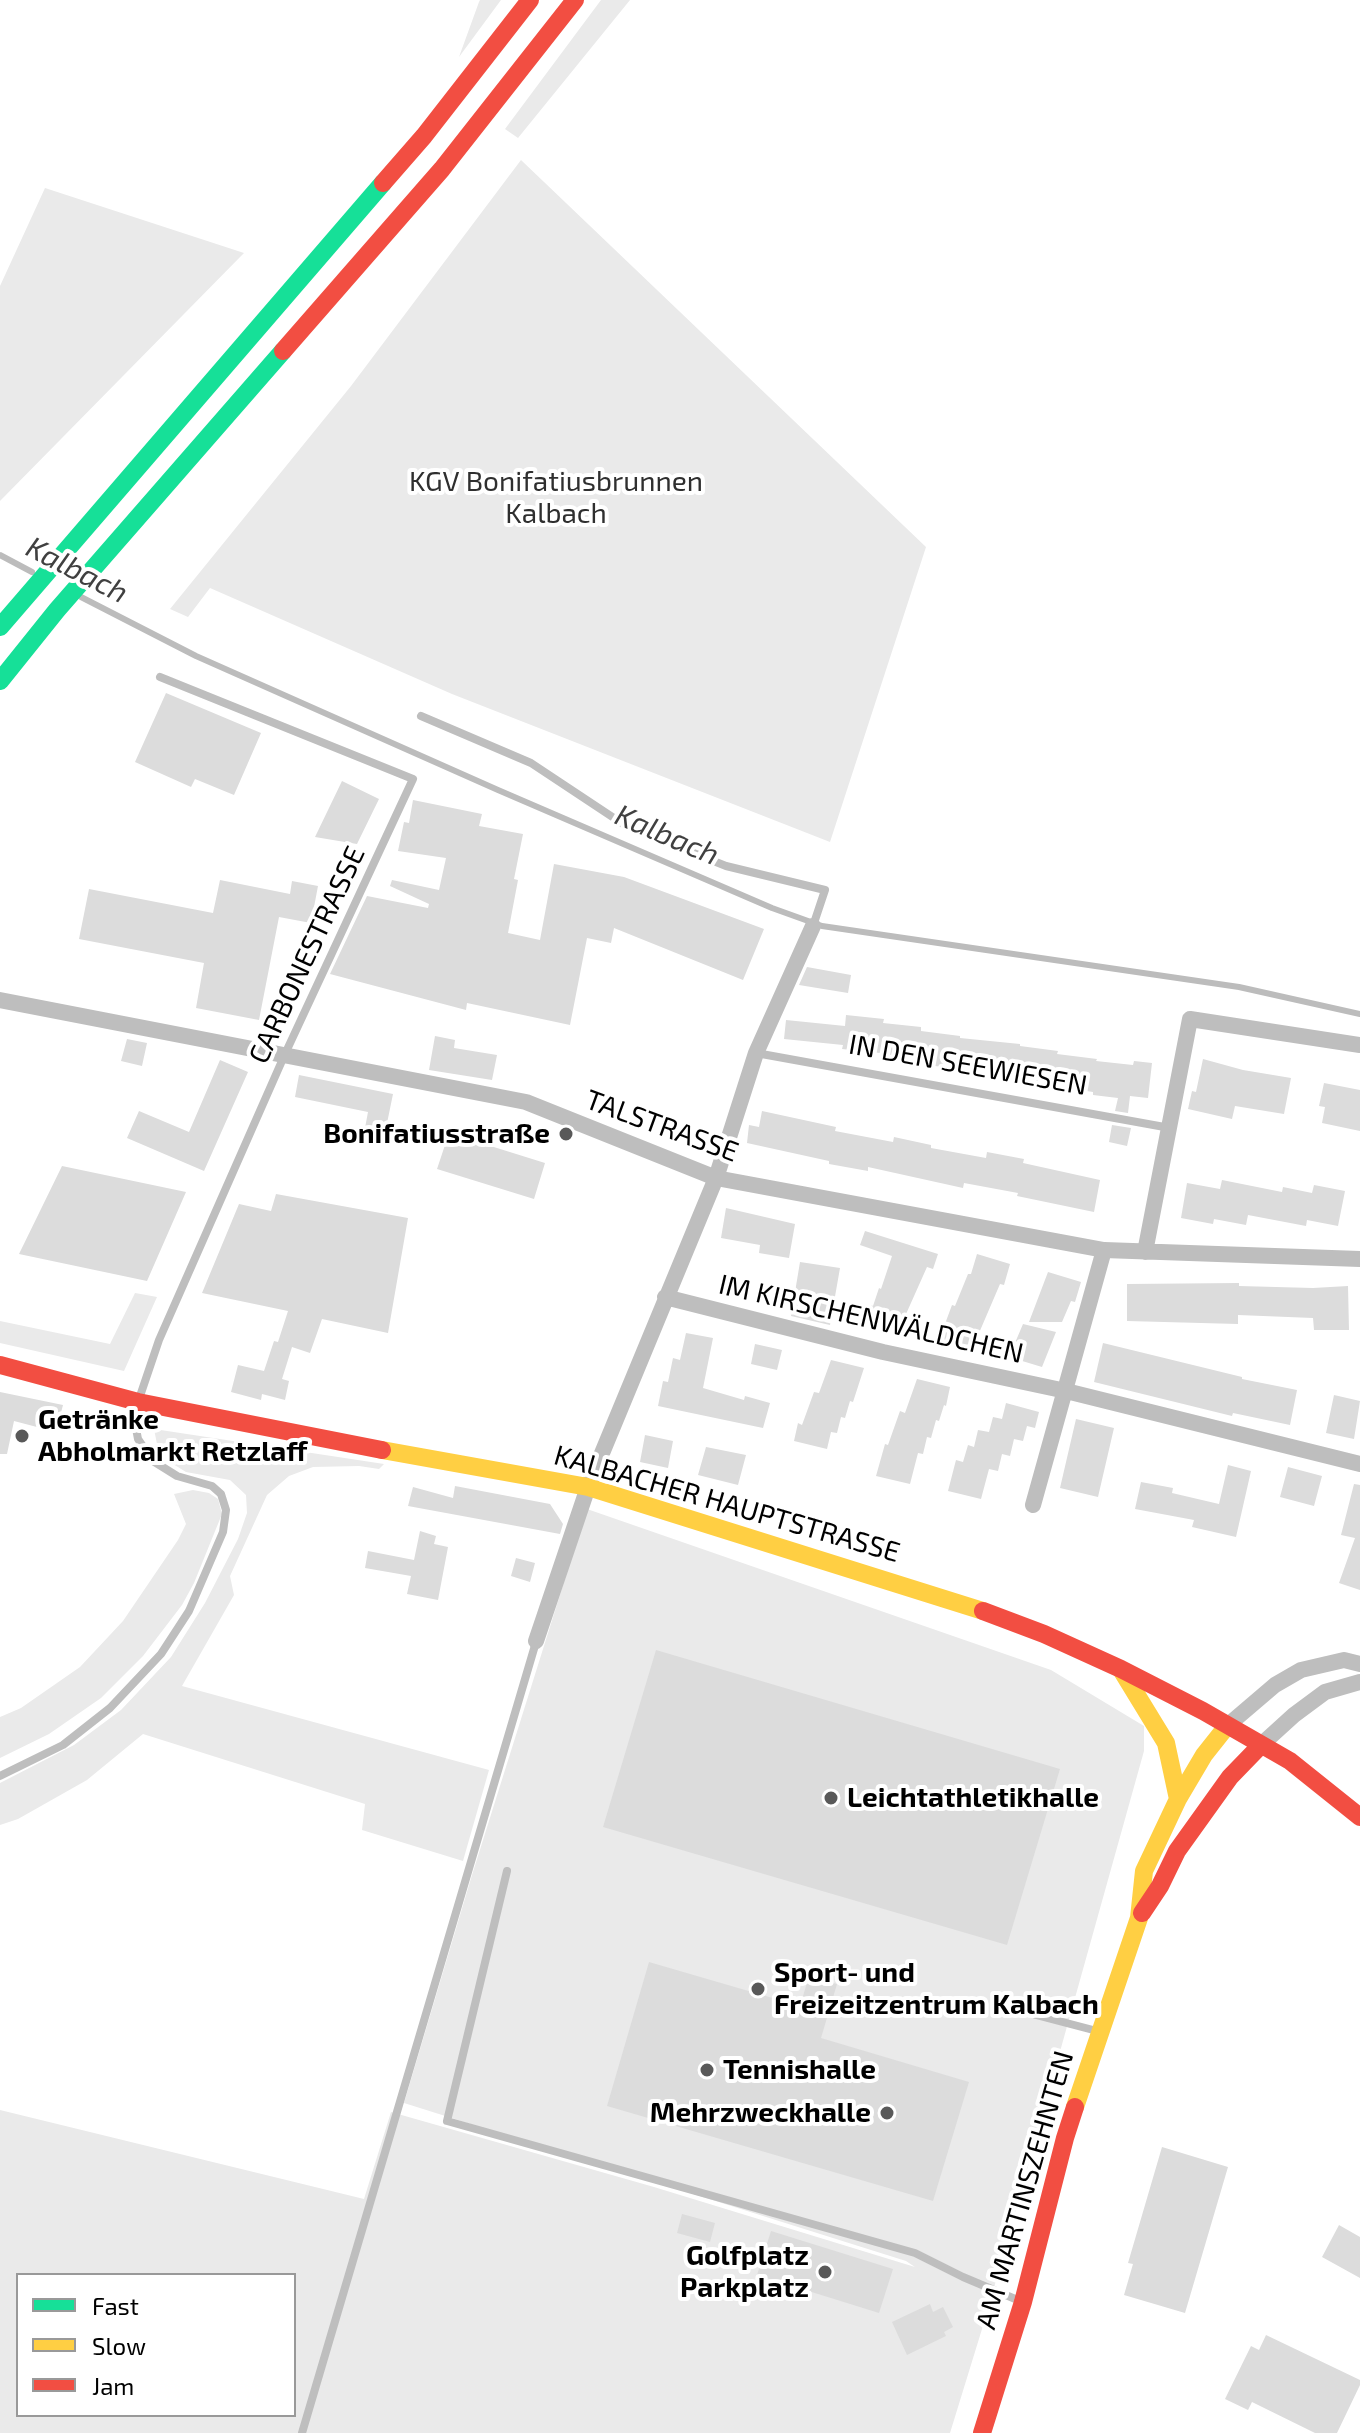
<!DOCTYPE html>
<html>
<head>
<meta charset="utf-8">
<style>
  body { margin:0 }
  #map { position:relative; width:1360px; height:2433px; overflow:hidden; background:#fff; font-family:"Exo 2",sans-serif }
  canvas { display:block }
  .legend { position:absolute; left:16px; top:2273px; width:280px; height:144px; box-sizing:border-box; background:#fff; border:2px solid #999; margin:0; padding:10px 14px; list-style:none; font-size:24px; color:#000 }
  .legend li { display:flex; align-items:center; gap:16px; height:40px }
  .legend b { width:40px; border:2px solid #999 }
</style>
</head>
<body>
<div id="map">
<canvas width="1360" height="2433"></canvas>
<ul class="legend">
<li><b style="height:10px;background:#16e098"></b>Fast</li>
<li><b style="height:10px;background:#ffcf43"></b>Slow</li>
<li><b style="height:10px;background:#f24e42"></b>Jam</li>
</ul>
</div>
<script>
const ctx = document.querySelector('canvas').getContext('2d');
ctx.lineJoin = 'round';
function paint(path, color) {
  ctx.fillStyle = color;
  ctx.fill(path, 'evenodd');
}
function shape(rows) {
  const path = new Path2D();
  for (const r of rows) {
    path.moveTo(r[0], r[1]);
    for (let i = 2; i < r.length; i += 2) path.lineTo(r[i], r[i + 1]);
  }
  return path;
}
function trace(path, color, width, dash) {
  ctx.strokeStyle = color;
  ctx.lineWidth = width;
  ctx.lineCap = dash ? 'butt' : 'round';
  ctx.setLineDash(dash || []);
  ctx.stroke(path);
}
function write(font, color, halo, rows, align = 'center') {
  ctx.font = font + ' "Exo 2",sans-serif';
  ctx.lineWidth = 8;
  ctx.setLineDash([]);
  ctx.textBaseline = 'middle';
  ctx.strokeStyle = halo;
  ctx.fillStyle = color;
  for (const [text, x, y, turn = 0] of rows) {
    ctx.save();
    ctx.translate(x, y);
    ctx.rotate((+turn || 0) * Math.PI / 180);
    ctx.textAlign = isNaN(turn) ? turn : align;
    if (halo) ctx.strokeText(text, 0, 0);
    ctx.fillText(text, 0, 0);
    ctx.restore();
  }
}
paint(shape([
  [480,0,501,0,459,57,479,2],
  [601,0,630,0,518,138,505,129],
  [521,160,926,547,830,842,452,694,210,588,188,617,170,609,351,386],
  [45,188,244,253,0,501,0,286],
  [135,1293,157,1297,124,1371,0,1343,0,1321,110,1344],
  [154,1429,384,1464,379,1469,359,1466,313,1467,289,1476,267,1495,230,1576,234,1595,182,1686,489,1770,463,1861,362,1830,365,1804,143,1734,87,1780,18,1819,0,1825,0,1783,74,1745,121,1710,171,1657,205,1603,238,1539,247,1513,246,1495,230,1480,186,1472,165,1459,157,1444],
  [193,1490,209,1493,218,1499,222,1514,194,1583,182,1605,143,1656,101,1698,49,1734,0,1758,0,1717,21,1708,80,1667,123,1621,178,1540,186,1524,174,1494],
  [587,1509,1051,1670,1144,1726,1144,1751,990,2302,988,2302,990,2303,950,2433,0,2433,0,2110,364,2199,391,2112,654,2187,915,2267,906,2261,404,2103,472,1875],
  [18,2275,294,2275,294,2415,18,2415]
]), '#eaeaea');
trace(shape([
  [0,555,32,572],
  [81,597,196,656,498,790,772,908,822,926,1239,987,1360,1014]
]), '#bcbcbc', 6);
paint(shape([
  [166,693,261,733,234,795,195,779,191,787,135,762],
  [342,781,379,799,357,844,315,837],
  [413,800,482,814,479,826,523,834,514,879,518,880,508,933,540,940,554,864,624,877,764,929,743,980,614,928,611,943,587,938,570,1025,467,1003,466,1010,330,974,367,896,428,908,429,904,390,886,392,880,439,890,446,858,398,851,404,822,409,823],
  [220,880,290,894,292,881,318,886,311,923,279,917,259,1020,196,1008,204,963,79,939,89,889,213,913],
  [807,967,851,975,848,993,799,985],
  [846,1015,884,1019,883,1023,921,1027,921,1031,960,1036,960,1038,1020,1044,1020,1046,1058,1051,1057,1054,1097,1059,1096,1061,1133,1065,1134,1061,1152,1063,1148,1098,1130,1096,1128,1113,1115,1111,1118,1098,1093,1095,1093,1092,979,1074,979,1071,917,1064,918,1061,880,1056,880,1053,842,1049,843,1045,784,1039,786,1020,845,1026],
  [435,1036,455,1040,454,1048,497,1055,492,1080,429,1070],
  [127,1039,147,1043,142,1066,121,1061],
  [1203,1059,1243,1070,1291,1078,1284,1114,1235,1106,1232,1119,1188,1109,1192,1091,1196,1092],
  [220,1060,248,1072,204,1171,127,1138,139,1111,189,1132],
  [299,1075,393,1094,385,1133,365,1128,368,1112,295,1097],
  [1324,1083,1360,1090,1360,1131,1322,1123,1325,1107,1319,1106],
  [762,1111,836,1127,835,1131,893,1142,894,1137,931,1145,931,1148,986,1158,987,1152,1024,1159,1023,1163,1100,1180,1094,1212,1017,1196,1018,1193,964,1183,963,1188,868,1167,868,1171,829,1164,829,1161,747,1143,749,1125,759,1127],
  [1112,1125,1131,1128,1127,1146,1109,1142],
  [449,1133,545,1163,534,1199,437,1169],
  [62,1166,186,1192,147,1281,19,1254],
  [1222,1180,1282,1192,1283,1187,1312,1193,1314,1185,1345,1191,1338,1226,1307,1220,1306,1226,1248,1215,1246,1225,1214,1219,1213,1224,1181,1218,1187,1183,1220,1189],
  [276,1194,408,1218,388,1333,322,1319,310,1353,292,1347,282,1379,289,1381,285,1400,262,1394,261,1400,231,1392,238,1365,264,1371,274,1341,278,1342,288,1311,202,1293,239,1204,271,1211],
  [726,1208,795,1224,789,1258,759,1253,760,1245,721,1238],
  [865,1231,938,1254,933,1269,927,1267,898,1332,865,1322,871,1305,873,1306,879,1288,881,1289,892,1256,860,1245],
  [977,1254,1010,1264,1004,1285,1000,1284,979,1333,977,1332,971,1350,939,1340,952,1305,955,1306,968,1274,971,1274],
  [800,1262,840,1268,830,1325,791,1316],
  [1048,1272,1081,1282,1075,1302,1071,1301,1062,1322,1029,1322],
  [1239,1283,1239,1286,1313,1288,1348,1286,1349,1330,1314,1330,1313,1318,1238,1315,1238,1324,1127,1321,1127,1284],
  [1023,1324,1056,1332,1042,1367,1009,1357],
  [686,1333,713,1338,703,1388,744,1400,745,1396,770,1403,763,1428,658,1406,663,1381,668,1382,673,1358,680,1360],
  [1103,1343,1242,1377,1242,1379,1297,1390,1290,1425,1233,1413,1232,1416,1094,1382],
  [755,1344,782,1350,777,1370,751,1364],
  [831,1360,864,1368,853,1402,850,1401,845,1418,841,1417,837,1433,831,1432,827,1449,794,1441,798,1423,802,1425,814,1392,819,1393],
  [917,1379,950,1387,946,1406,944,1405,939,1421,936,1420,931,1438,927,1437,923,1454,918,1453,910,1484,876,1476,885,1444,888,1445,900,1411,905,1413],
  [0,1392,63,1405,56,1432,14,1421,7,1454,0,1454],
  [1334,1395,1360,1401,1354,1439,1326,1433],
  [1006,1403,1039,1412,1035,1428,1027,1426,1023,1441,1014,1439,1010,1456,1002,1454,998,1471,989,1469,981,1499,948,1491,956,1460,963,1462,968,1445,974,1447,978,1430,989,1432,993,1417,1002,1419],
  [1076,1419,1114,1428,1098,1497,1060,1488],
  [645,1435,673,1441,668,1468,640,1462],
  [706,1447,746,1455,738,1485,698,1475],
  [1228,1465,1251,1471,1236,1537,1192,1527,1194,1520,1135,1509,1141,1482,1173,1488,1172,1493,1219,1504],
  [1288,1467,1322,1476,1314,1506,1280,1497],
  [1354,1484,1360,1485,1360,1590,1339,1583,1355,1538,1341,1535],
  [455,1486,550,1504,563,1524,560,1534,408,1506,413,1487,453,1498],
  [420,1531,436,1536,434,1544,448,1547,438,1600,407,1594,411,1576,365,1568,368,1551,414,1560],
  [516,1558,535,1563,530,1582,511,1576],
  [656,1650,1060,1769,1007,1945,603,1827],
  [649,1962,800,2006,809,1976,837,1984,821,2038,969,2082,933,2201,607,2106],
  [1162,2147,1228,2167,1185,2313,1124,2295,1133,2264,1128,2263],
  [682,2214,715,2223,710,2242,677,2233],
  [1339,2225,1360,2237,1360,2278,1322,2257],
  [771,2231,893,2269,879,2313,757,2275],
  [930,2304,933,2312,943,2307,953,2327,944,2332,946,2336,907,2355,892,2322],
  [1266,2335,1360,2380,1360,2385,1337,2433,1315,2433,1252,2402,1248,2410,1225,2399,1251,2346,1259,2350]
]), '#dcdcdc');
trace(shape([
  [421,716,531,763,626,826,726,866,825,890,813,926],
  [756,1053,1170,1128],
  [0,1776,63,1745,110,1708,161,1654,189,1611,223,1532,226,1510,221,1494,212,1486,177,1476,153,1461,138,1439,134,1418,138,1402,159,1340,285,1054,413,779,160,677],
  [507,1871,447,2121,915,2253,963,2277,1020,2301],
  [1036,2015,1097,2031],
  [302,2433,536,1642]
]), '#bebebe', 8);
trace(shape([
  [0,1000,526,1102,716,1178,1104,1250,1360,1259],
  [1145,1252,1190,1019,1360,1045],
  [665,1297,883,1352,1066,1391,1360,1464],
  [1033,1505,1104,1250],
  [536,1641,588,1487,716,1178,756,1053,813,926],
  [1227,1726,1275,1685,1301,1670,1344,1660,1360,1664],
  [1261,1745,1294,1715,1325,1692,1360,1682]
]), '#bebebe', 16);
trace(shape([
  [0,627,383,183],
  [0,681,57,610,283,351]
]), '#16e098', 18);
trace(shape([
  [382,1450,588,1487,983,1611],
  [1122,1671,1166,1743,1178,1799],
  [1075,2107,1139,1918,1144,1871,1178,1799,1204,1755,1227,1726]
]), '#ffcf43', 18);
trace(shape([
  [383,183,424,136,530,0],
  [283,351,442,169,575,0],
  [0,1365,138,1402,382,1450],
  [983,1611,1044,1634,1121,1669,1203,1711,1290,1761,1360,1817],
  [1142,1913,1160,1886,1177,1851,1230,1777,1261,1745],
  [982,2433,1023,2302,1065,2138,1075,2107]
]), '#f24e42', 18);
for (const [x, y, r, color] of [
  [566,1134,8,"#595959"],
  [22,1436,8,"#595959"],
  [831,1798,8,"#595959"],
  [758,1989,8,"#595959"],
  [707,2070,8,"#595959"],
  [887,2113,8,"#595959"],
  [825,2272,8,"#595959"]
]) {
  const dot = new Path2D();
  dot.arc(x, y, r, 0, 2 * Math.PI);
  ctx.fillStyle = color;
  ctx.fill(dot);
  trace(dot, '#fff', 3);
}
write('28px', '#2f2f2f', '#fff', [
  ["KGV Bonifatiusbrunnen",556,482],
  ["Kalbach",556,514]
]);
write('28px', '#000', '#fff', [
  ["CARBONESTRASSE",307,955,-65],
  ["IN DEN SEEWIESEN",968,1065,10],
  ["TALSTRASSE",662,1126,20],
  ["IM KIRSCHENWÄLDCHEN",871,1319,13],
  ["KALBACHER HAUPTSTRASSE",727,1504,16],
  ["AM MARTINSZEHNTEN",1025,2190,-74]
]);
write('bold 28px', '#000', '#fff', [
  ["Bonifatiusstraße",550,1134,"right"],
  ["Getränke",38,1420],
  ["Abholmarkt Retzlaff",38,1452],
  ["Leichtathletikhalle",847,1798],
  ["Sport- und",774,1973],
  ["Freizeitzentrum Kalbach",774,2005],
  ["Tennishalle",723,2070],
  ["Mehrzweckhalle",871,2113,"right"],
  ["Golfplatz",809,2256,"right"],
  ["Parkplatz",809,2288,"right"]
], 'left');
write('italic 30px', '#404040', '#fff', [
  ["Kalbach",77,570,27],
  ["Kalbach",667,835,23]
]);
</script>
</body>
</html>
